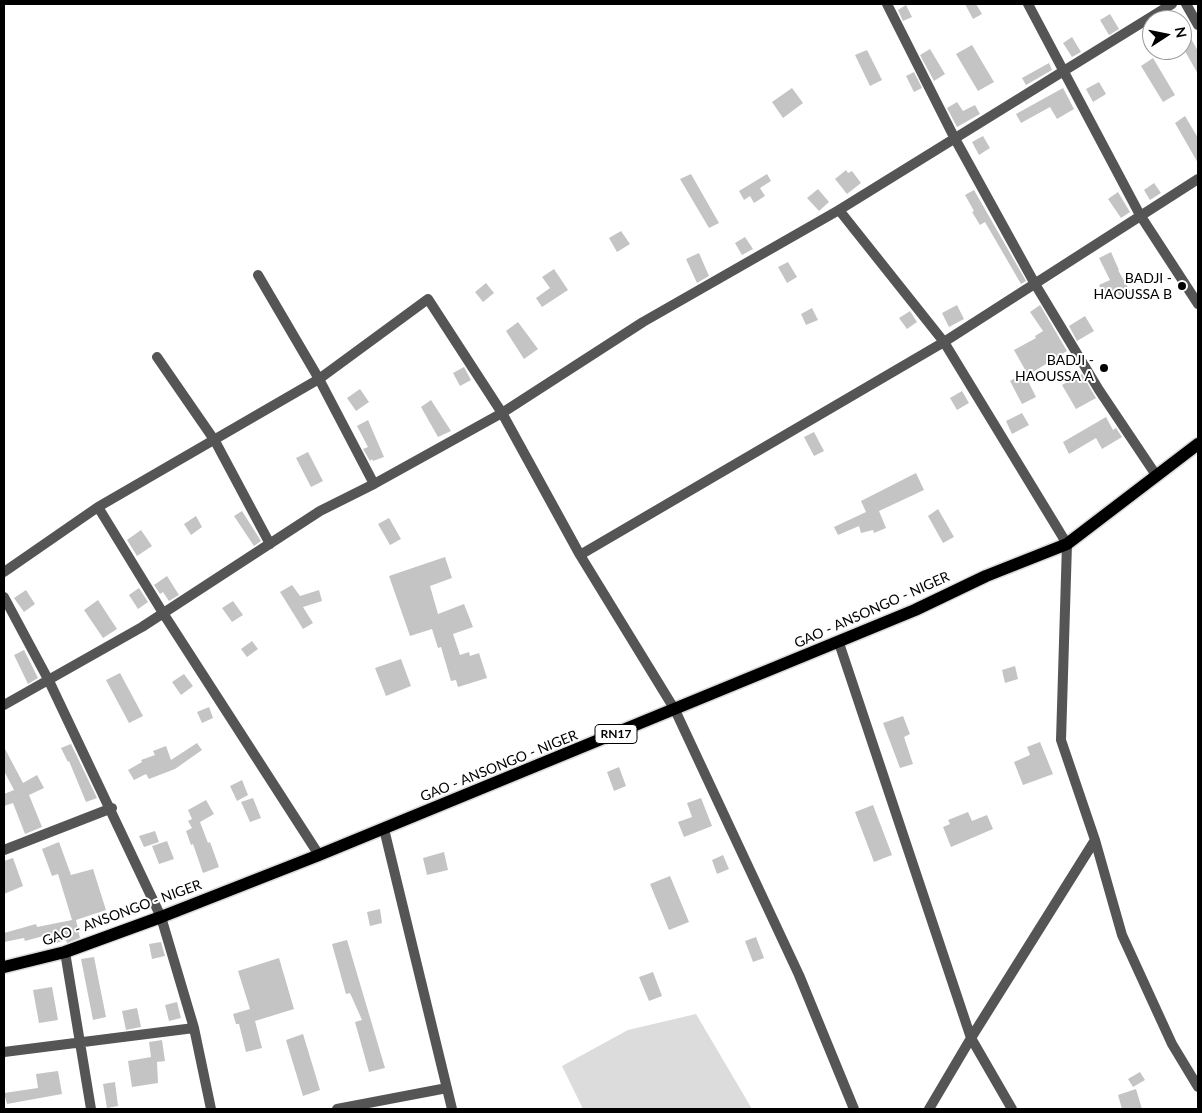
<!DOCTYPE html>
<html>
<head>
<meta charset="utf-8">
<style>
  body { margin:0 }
  #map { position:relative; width:1202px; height:1113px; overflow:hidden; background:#fff; font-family:Lato,sans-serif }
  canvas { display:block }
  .frame { position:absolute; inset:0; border:5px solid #000; pointer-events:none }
  .north { position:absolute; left:1142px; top:10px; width:50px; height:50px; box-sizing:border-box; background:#fff; border:1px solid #999; border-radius:50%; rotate:79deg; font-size:14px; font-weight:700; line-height:20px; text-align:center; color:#000 }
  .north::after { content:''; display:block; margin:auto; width:18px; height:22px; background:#000; clip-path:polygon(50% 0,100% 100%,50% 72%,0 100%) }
</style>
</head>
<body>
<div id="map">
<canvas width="1202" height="1113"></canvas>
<div class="frame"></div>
<div class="north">N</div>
</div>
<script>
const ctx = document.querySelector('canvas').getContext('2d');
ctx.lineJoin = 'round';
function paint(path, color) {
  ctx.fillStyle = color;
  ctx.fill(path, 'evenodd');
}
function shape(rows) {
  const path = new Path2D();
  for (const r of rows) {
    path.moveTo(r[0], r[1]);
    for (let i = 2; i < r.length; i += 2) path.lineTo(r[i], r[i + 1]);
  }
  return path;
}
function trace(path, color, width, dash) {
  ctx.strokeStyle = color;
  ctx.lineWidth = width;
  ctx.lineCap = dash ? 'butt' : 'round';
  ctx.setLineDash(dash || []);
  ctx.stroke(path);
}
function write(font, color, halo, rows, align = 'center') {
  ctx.font = font + ' Lato,sans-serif';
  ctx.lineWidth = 4;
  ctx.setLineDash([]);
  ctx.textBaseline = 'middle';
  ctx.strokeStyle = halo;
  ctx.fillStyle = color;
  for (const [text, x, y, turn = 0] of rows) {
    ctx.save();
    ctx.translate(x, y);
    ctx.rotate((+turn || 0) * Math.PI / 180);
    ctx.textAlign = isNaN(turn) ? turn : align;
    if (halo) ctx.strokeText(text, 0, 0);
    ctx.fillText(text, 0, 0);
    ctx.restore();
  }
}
paint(shape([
  [696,1014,752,1109,583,1109,562,1066,628,1030]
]), '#dcdcdc');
paint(shape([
  [965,4,976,4,982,14,973,19],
  [906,5,912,17,903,21,898,10],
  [1110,14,1119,29,1109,35,1100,20],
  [1182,23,1198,51,1198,74,1182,46],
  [1072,37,1081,52,1072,57,1063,43],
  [972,45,994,82,978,91,956,54],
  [930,49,945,74,934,81,920,55],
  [867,50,882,80,870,86,855,55],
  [1153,58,1175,95,1163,102,1141,66],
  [1049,63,1052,70,1026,85,1022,78],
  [914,72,922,88,914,92,906,76],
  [1099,82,1106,94,1093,102,1086,89],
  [792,88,803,103,783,118,772,102],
  [1063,88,1074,109,1057,119,1050,107,1021,123,1016,114],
  [957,102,963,111,975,105,980,114,957,127,947,108],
  [1185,116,1198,138,1198,163,1175,123],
  [983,136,990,148,979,155,972,142],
  [846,170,848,173,852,171,861,183,847,194,835,179],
  [691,174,719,223,709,228,680,179],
  [767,174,771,181,760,188,765,196,754,203,750,196,744,200,739,191],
  [1154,183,1161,193,1150,200,1144,190],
  [818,189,829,202,819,211,807,198],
  [974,190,1026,281,1021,284,985,222,980,225,972,212,974,211,965,195],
  [1118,192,1130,212,1121,218,1108,199],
  [621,231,630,244,617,252,609,238],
  [745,237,753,249,742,255,735,243],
  [1111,252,1119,270,1118,270,1131,293,1121,299,1117,291,1104,296,1099,285,1110,280,1099,258],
  [699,253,709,276,697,283,686,259],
  [788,262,797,277,787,283,778,267],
  [554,269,568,290,542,307,536,298,550,288,542,277],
  [486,283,494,293,483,302,475,292],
  [957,305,964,319,949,327,942,313],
  [1040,305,1067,351,1028,375,1014,350,1036,338,1035,336,1043,331,1030,312],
  [812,308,818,320,806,325,801,314],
  [910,311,917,322,907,329,899,318],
  [1085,316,1094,331,1077,341,1069,326],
  [518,322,538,349,524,359,506,331],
  [464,367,471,380,460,386,453,373],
  [1024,373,1036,397,1022,404,1010,381],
  [1082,374,1096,398,1076,409,1062,385],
  [360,389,369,402,356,411,347,398],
  [962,391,969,403,957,410,950,398],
  [431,400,451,431,438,437,421,407],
  [1022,413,1029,425,1012,434,1006,421],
  [1106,417,1113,430,1116,428,1122,437,1102,449,1096,438,1069,454,1063,442],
  [368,420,384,457,373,461,372,459,370,461,363,449,368,447,357,426],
  [814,432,824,451,814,456,804,437],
  [308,452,323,481,311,487,296,458],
  [916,473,924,490,879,511,886,528,874,533,873,530,861,533,859,526,838,535,834,527,866,512,861,501],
  [938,509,954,537,943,543,928,516],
  [242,511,261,541,254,546,234,516],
  [196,516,202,527,191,535,184,524],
  [389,518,401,539,390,545,378,524],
  [141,530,152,546,137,556,127,540],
  [445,557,452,578,430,586,438,614,464,604,473,627,453,634,460,655,469,652,470,656,479,653,487,678,458,687,456,680,451,681,441,647,438,648,432,629,410,636,389,576],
  [167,576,179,595,169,601,163,592,160,594,154,585],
  [292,585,300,596,319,590,322,601,303,607,313,623,303,629,280,592],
  [139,588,148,602,138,609,129,595],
  [26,590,35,604,24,612,14,598],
  [98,600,117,629,103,638,84,610],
  [233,601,243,615,232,622,222,608],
  [252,641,258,649,247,657,241,649],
  [24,650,38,678,28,684,14,655],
  [401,659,411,686,386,696,375,668],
  [1015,666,1018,679,1005,683,1002,670],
  [120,673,143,716,129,723,106,680],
  [184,674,193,686,181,695,172,682],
  [209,707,213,718,202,723,197,712],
  [903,716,910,734,904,737,913,764,900,768,883,723],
  [1040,742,1053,774,1023,785,1014,762,1030,755,1027,747],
  [197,743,202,750,175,769,149,779,146,774,134,780,128,770,142,762,141,760,155,755,153,751,166,746,171,760],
  [71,744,97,798,86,802,69,761,68,762,61,748],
  [4,747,23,783,37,775,44,788,29,795,42,827,25,834,13,803,4,806,4,794,14,790,4,771],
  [619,767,626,786,614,791,607,772],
  [242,780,248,795,237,801,230,786],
  [253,798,261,818,250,822,241,802],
  [701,798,712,826,684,837,678,822,692,817,687,803],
  [206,800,214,814,200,822,208,843,210,842,219,867,203,873,193,844,191,845,186,831,192,828,188,821,192,819,188,810],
  [873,805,892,855,874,862,855,812],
  [968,812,972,821,987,815,993,829,951,847,943,827,950,824,948,820],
  [155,831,159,842,144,847,139,836],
  [167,841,174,859,159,864,152,846],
  [59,842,71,875,93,869,106,910,76,920,80,938,67,943,66,940,50,945,47,935,25,941,24,938,4,942,4,933,36,924,37,927,72,920,58,874,52,876,42,849],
  [444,852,448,870,427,875,423,858],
  [723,855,729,869,717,874,712,860],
  [13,858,23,886,4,894,4,861],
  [670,876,689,922,669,930,650,884],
  [380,909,382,923,370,926,367,912],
  [756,937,764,958,753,962,745,941],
  [347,940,385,1068,369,1072,355,1022,362,1020,350,993,346,994,332,944],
  [161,942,165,956,152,959,149,944],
  [94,957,106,1017,93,1020,81,959],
  [279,958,294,1009,255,1021,262,1048,246,1052,239,1024,236,1024,233,1014,250,1009,238,971],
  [653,972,662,996,649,1001,639,977],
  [52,987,58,1020,39,1023,33,990],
  [177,1002,181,1018,169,1021,165,1005],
  [137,1008,141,1027,126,1030,122,1011],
  [303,1034,320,1090,303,1096,286,1040],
  [162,1040,165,1061,157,1062,158,1083,132,1087,128,1061,151,1057,149,1042],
  [58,1071,62,1094,7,1104,4,1093,38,1088,36,1074],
  [1140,1072,1145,1080,1133,1087,1128,1079],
  [115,1082,118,1106,107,1108,103,1084],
  [1136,1089,1142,1109,1122,1109,1118,1095]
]), '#c4c4c4');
const primary = shape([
  [4,967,65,952,161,917,319,855,915,610,986,576,1067,544,1198,444]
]);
trace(primary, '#dbdbdb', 15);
trace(shape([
  [887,4,954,137,1035,284,1099,390,1156,475],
  [1028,4,1140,215,1198,304],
  [1186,4,1198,25],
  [839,210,944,342,1067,544,1061,740,1095,840,1122,935,1172,1044,1198,1087],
  [258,275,319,379,374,484],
  [157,357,215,441,270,544],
  [98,507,163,613,319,855],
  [580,555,944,342,1198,179],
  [4,572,98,507,319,379,428,299,502,413,580,555,675,710,799,975,854,1109],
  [4,597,49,681,161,917,194,1028,211,1109],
  [839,643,971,1038,1012,1109],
  [4,705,142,627,320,511,374,484,502,413,643,322,839,210,1172,4],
  [384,829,452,1109],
  [4,850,112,808],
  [65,952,91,1109],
  [4,1052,194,1028],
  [337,1109,447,1088],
  [929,1109,971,1038,1095,840]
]), '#555', 10);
trace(primary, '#000', 12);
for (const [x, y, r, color] of [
  [1182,286,5,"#000"],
  [1104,368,5,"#000"]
]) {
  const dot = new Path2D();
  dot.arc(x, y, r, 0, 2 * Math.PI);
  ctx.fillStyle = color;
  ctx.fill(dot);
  trace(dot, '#fff', 2);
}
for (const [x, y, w] of [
  [616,734,42]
]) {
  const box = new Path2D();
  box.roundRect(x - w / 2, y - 9.5, w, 19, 4);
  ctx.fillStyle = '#fff';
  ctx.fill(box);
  trace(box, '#000', 1);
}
write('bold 12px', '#000', null, [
  ["RN17",616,734]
]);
write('14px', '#000', '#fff', [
  ["BADJI -",1172,278],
  ["HAOUSSA B",1172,294],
  ["BADJI -",1094,360],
  ["HAOUSSA A",1094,376]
], 'right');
write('14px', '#000', '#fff', [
  ["GAO - ANSONGO - NIGER",872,610,-24],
  ["GAO - ANSONGO - NIGER",499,766,-22],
  ["GAO - ANSONGO - NIGER",122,913,-20]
]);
</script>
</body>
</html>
